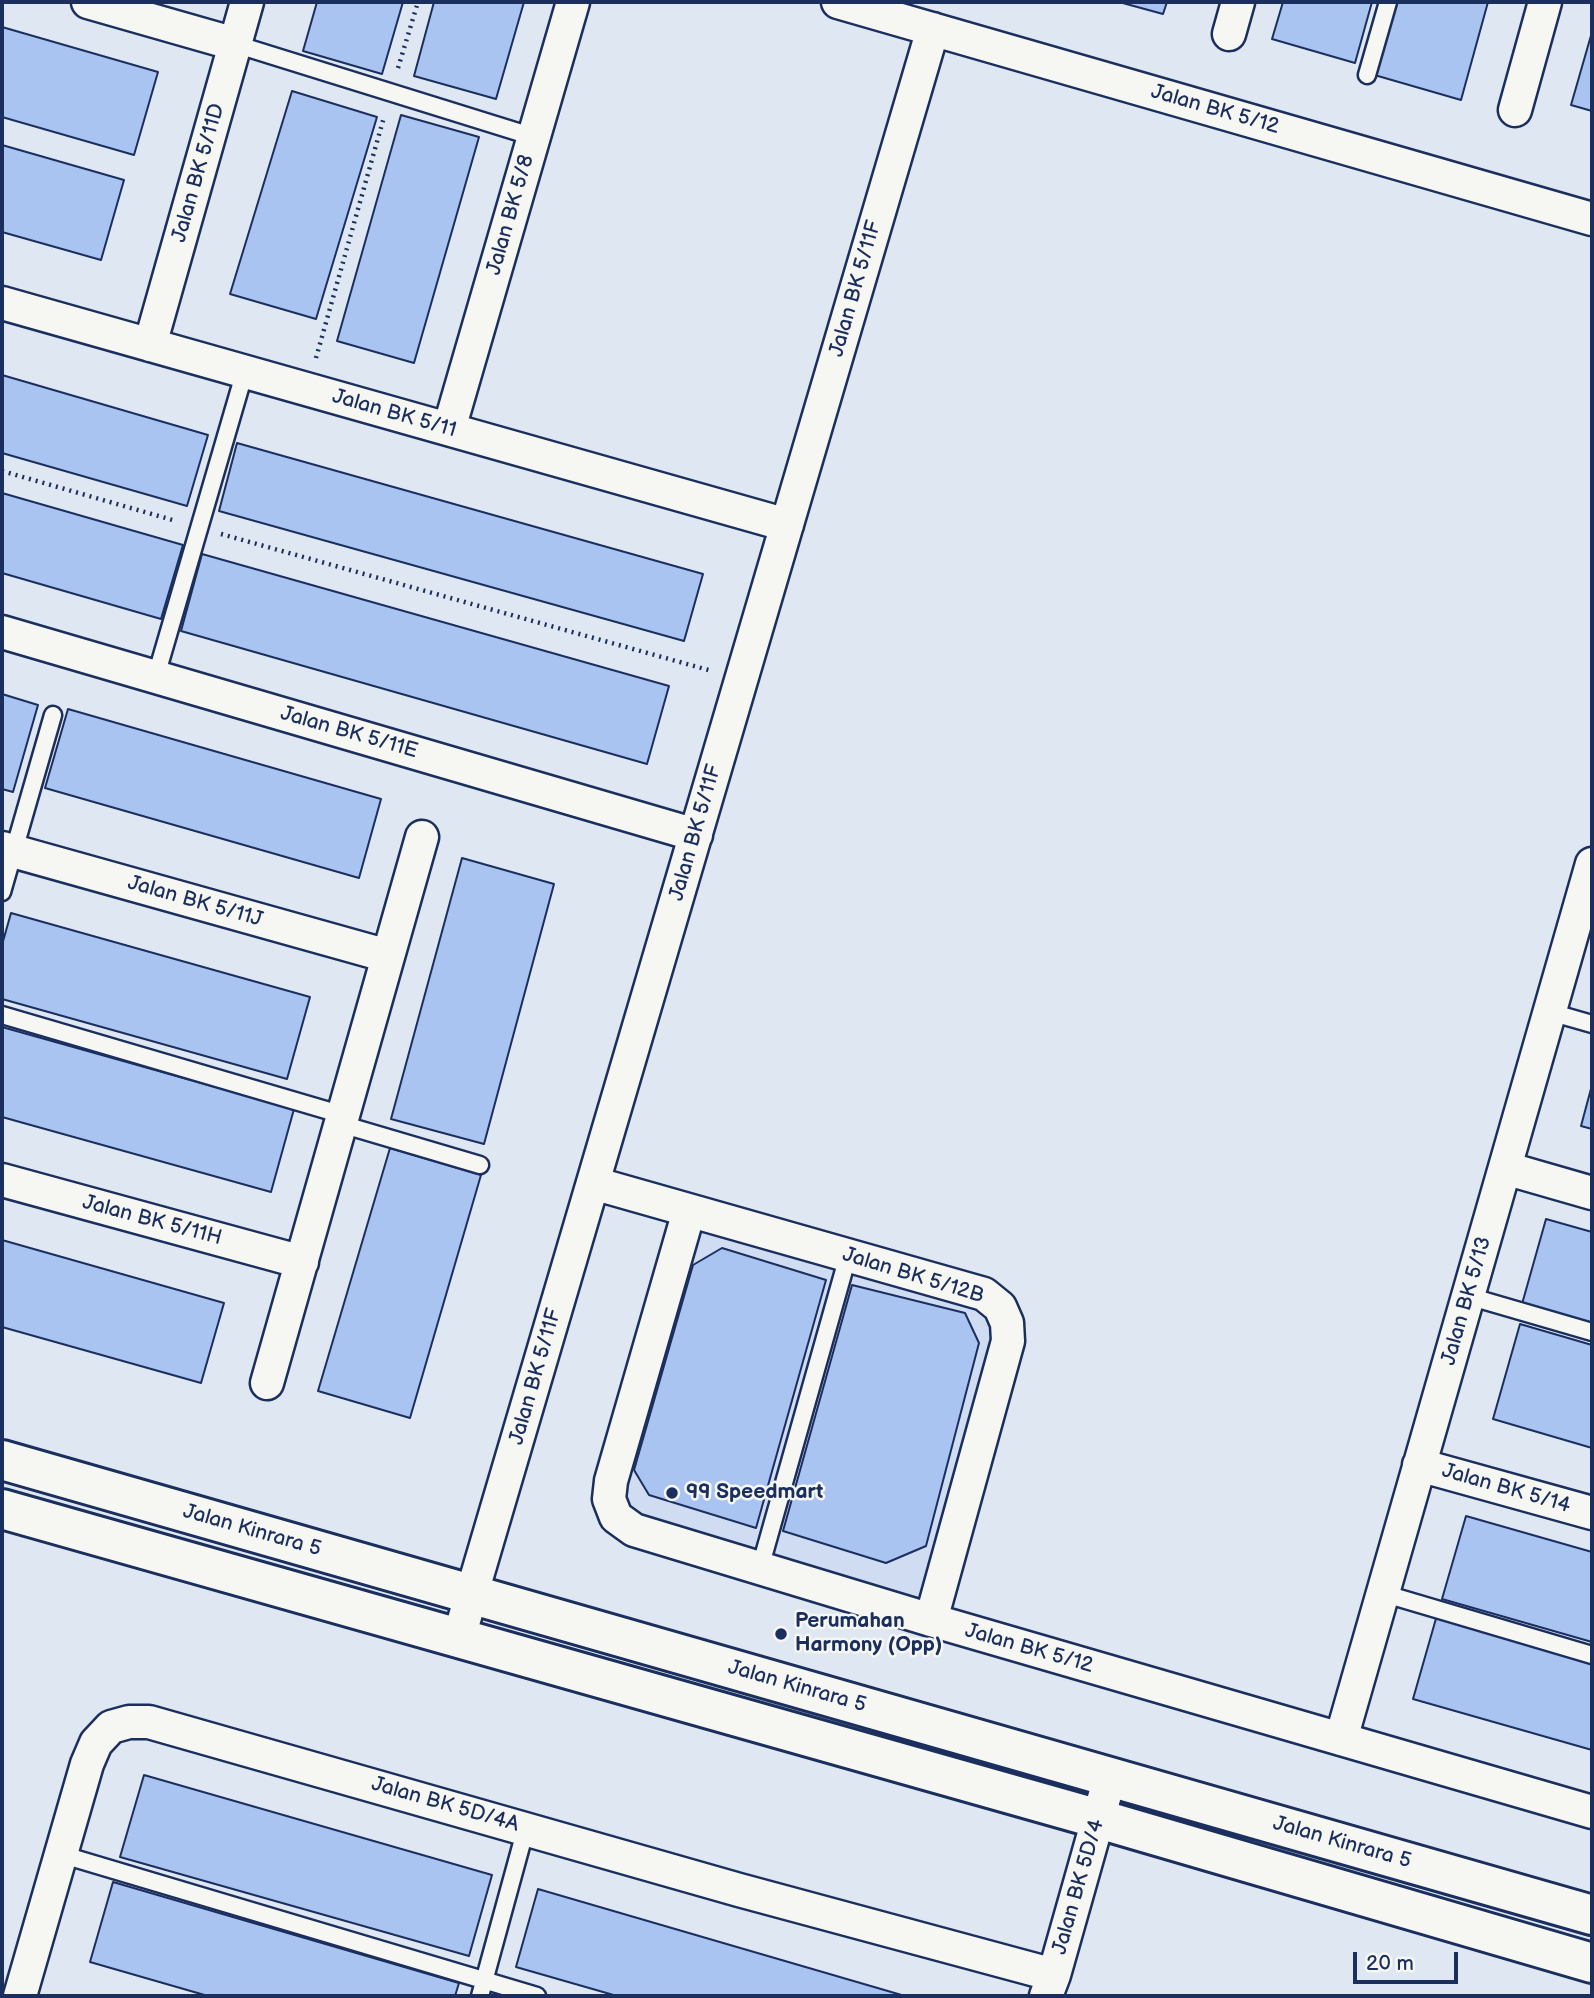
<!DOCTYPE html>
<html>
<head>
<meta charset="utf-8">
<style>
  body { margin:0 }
  #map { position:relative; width:1594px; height:1998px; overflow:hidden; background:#dfe7f2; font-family:"Balsamiq Sans",sans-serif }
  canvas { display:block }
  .frame { position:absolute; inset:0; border:4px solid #1b2f5e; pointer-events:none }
  .scale { position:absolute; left:1353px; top:1952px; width:105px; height:32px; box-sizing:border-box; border:4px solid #1b2f5e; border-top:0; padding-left:9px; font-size:21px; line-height:24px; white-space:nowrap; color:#1b2f5e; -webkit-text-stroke:5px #f6f6f2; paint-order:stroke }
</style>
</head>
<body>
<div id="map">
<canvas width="1594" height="1998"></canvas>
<div class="frame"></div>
<div class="scale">20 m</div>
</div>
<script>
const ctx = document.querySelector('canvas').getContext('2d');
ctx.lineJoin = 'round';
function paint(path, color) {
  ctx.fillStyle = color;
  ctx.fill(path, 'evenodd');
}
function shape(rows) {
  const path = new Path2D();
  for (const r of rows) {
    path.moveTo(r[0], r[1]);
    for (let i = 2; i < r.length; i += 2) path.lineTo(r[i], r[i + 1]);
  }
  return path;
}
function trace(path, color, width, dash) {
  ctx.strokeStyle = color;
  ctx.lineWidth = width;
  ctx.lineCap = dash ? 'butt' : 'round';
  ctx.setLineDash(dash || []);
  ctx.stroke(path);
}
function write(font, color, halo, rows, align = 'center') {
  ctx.font = font + ' "Balsamiq Sans",sans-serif';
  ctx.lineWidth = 5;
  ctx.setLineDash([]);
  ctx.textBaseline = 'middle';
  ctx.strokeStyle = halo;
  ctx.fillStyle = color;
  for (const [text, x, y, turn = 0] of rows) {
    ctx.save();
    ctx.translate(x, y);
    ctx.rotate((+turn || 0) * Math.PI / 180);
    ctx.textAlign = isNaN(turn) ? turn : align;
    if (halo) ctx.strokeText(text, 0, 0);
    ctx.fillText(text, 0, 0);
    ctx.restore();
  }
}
paint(shape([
  [698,1226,978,1306,991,1321,994,1343,923,1604,638,1518,622,1504,622,1483]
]), '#cfdcf2');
const building = shape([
  [317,2,403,2,382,74,303,51,317,2],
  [434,2,524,2,496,99,414,76,434,2],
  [1119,2,1167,2,1163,14,1119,2],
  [1283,2,1372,2,1355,63,1272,39,1283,2],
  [1391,2,1488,2,1461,100,1371,74,1391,2],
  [2,27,158,72,134,155,2,117,2,27],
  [1592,32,1592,111,1571,105,1592,32],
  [292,91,377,117,316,319,230,294,292,91],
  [401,115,479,137,414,363,337,341,401,115],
  [2,145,124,180,101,260,2,232,2,145],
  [2,375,208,435,187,506,2,453,2,375],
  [237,443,703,574,684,641,219,511,237,443],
  [2,493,183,545,161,619,2,573,2,493],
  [202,554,669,686,647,764,181,631,202,554],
  [2,694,38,705,13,792,2,789,2,694],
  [68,709,381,799,359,878,45,788,68,709],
  [462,858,554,884,484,1144,391,1119,462,858],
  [11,913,310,997,287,1079,2,999,2,945,11,913],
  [2,1027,294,1109,271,1192,2,1117,2,1027],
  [1592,1085,1592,1129,1581,1126,1592,1085],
  [390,1148,481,1175,410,1418,318,1391,390,1148],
  [1546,1219,1592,1232,1592,1324,1522,1304,1546,1219],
  [2,1240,224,1303,201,1383,2,1327,2,1240],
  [722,1248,826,1280,756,1528,649,1495,634,1470,693,1265,722,1248],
  [852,1285,965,1313,979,1343,926,1546,886,1563,783,1531,852,1285],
  [1520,1324,1592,1345,1592,1448,1493,1419,1520,1324],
  [1466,1516,1592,1552,1592,1642,1442,1599,1466,1516],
  [1437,1615,1592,1660,1592,1750,1413,1699,1437,1615],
  [144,1775,492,1875,469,1956,120,1857,144,1775],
  [113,1882,459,1983,455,1996,208,1996,90,1962,113,1882],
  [538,1889,905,1996,617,1996,516,1967,538,1889]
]);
paint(building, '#aac4f1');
trace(building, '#1b2f5e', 2);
const service = shape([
  [235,44,534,137],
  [1367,75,1388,2],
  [156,676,245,371],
  [2,892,53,715],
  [1550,1012,1592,1024],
  [2,1015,343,1115],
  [341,1124,480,1165],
  [1468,1296,1592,1332],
  [760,1568,848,1256],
  [1382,1593,1592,1655],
  [60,1854,537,1996],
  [480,1996,526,1828]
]);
const minor = shape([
  [88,2,235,44],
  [838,2,1592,219],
  [1229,34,1238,2],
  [1515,110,1545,2],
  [2,303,787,525],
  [150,345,247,2],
  [449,429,573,2],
  [2,632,696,835],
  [2,848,388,956],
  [1505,1168,1592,1193],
  [2,1180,302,1262],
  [593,1183,984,1294,1000,1307,1007,1323,1008,1341,931,1620],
  [689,1211,611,1481,609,1499,616,1517,634,1530,931,1620,1592,1812],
  [267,1383,422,837],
  [1419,1465,1592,1513],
  [459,1637,933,29],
  [1341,1739,1592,864],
  [20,1996,87,1764,96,1743,111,1727,129,1722,149,1722,739,1890,1054,1975],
  [1046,1996,1054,1975,1110,1777]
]);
const secondary = shape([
  [2,1460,1592,1915],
  [2,1509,1099,1819,1592,1963]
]);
trace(service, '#1b2f5e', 21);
trace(minor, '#1b2f5e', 37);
trace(secondary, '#1b2f5e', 44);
trace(shape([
  [398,68,418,2],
  [316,358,384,117],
  [2,471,176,521],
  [221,534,712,671]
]), '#1b2f5e', 4.5, [2, 5]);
trace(service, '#f6f6f2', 16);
trace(minor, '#f6f6f2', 32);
trace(secondary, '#f6f6f2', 38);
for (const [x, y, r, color] of [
  [672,1493,7,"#1b2f5e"],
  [781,1634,7,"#1b2f5e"]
]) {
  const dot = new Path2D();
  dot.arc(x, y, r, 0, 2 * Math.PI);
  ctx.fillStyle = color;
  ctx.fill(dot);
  trace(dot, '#f6f6f2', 2.5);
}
write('21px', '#1b2f5e', '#f6f6f2', [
  ["Jalan BK 5/12",1215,110,16],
  ["Jalan BK 5/11D",199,173,-74],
  ["Jalan BK 5/8",511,215,-74],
  ["Jalan BK 5/11F",856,289,-74],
  ["Jalan BK 5/11",394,414,16],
  ["Jalan BK 5/11E",349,733,16],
  ["Jalan BK 5/11F",696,833,-74],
  ["Jalan BK 5/11J",195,902,16],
  ["Jalan BK 5/11H",152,1221,15],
  ["Jalan BK 5/12B",913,1276,17],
  ["Jalan BK 5/13",1467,1301,-74],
  ["Jalan BK 5/11F",536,1377,-74],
  ["Jalan BK 5/14",1506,1489,16],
  ["Jalan Kinrara 5",252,1531,16],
  ["Jalan BK 5/12",1029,1649,16],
  ["Jalan Kinrara 5",797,1687,16],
  ["Jalan BK 5D/4A",445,1805,16],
  ["Jalan Kinrara 5",1342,1843,16],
  ["Jalan BK 5D/4",1079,1887,-74]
]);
write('bold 21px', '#1b2f5e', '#f6f6f2', [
  ["99 Speedmart",686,1493],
  ["Perumahan",795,1622],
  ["Harmony (Opp)",795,1646]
], 'left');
</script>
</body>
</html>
